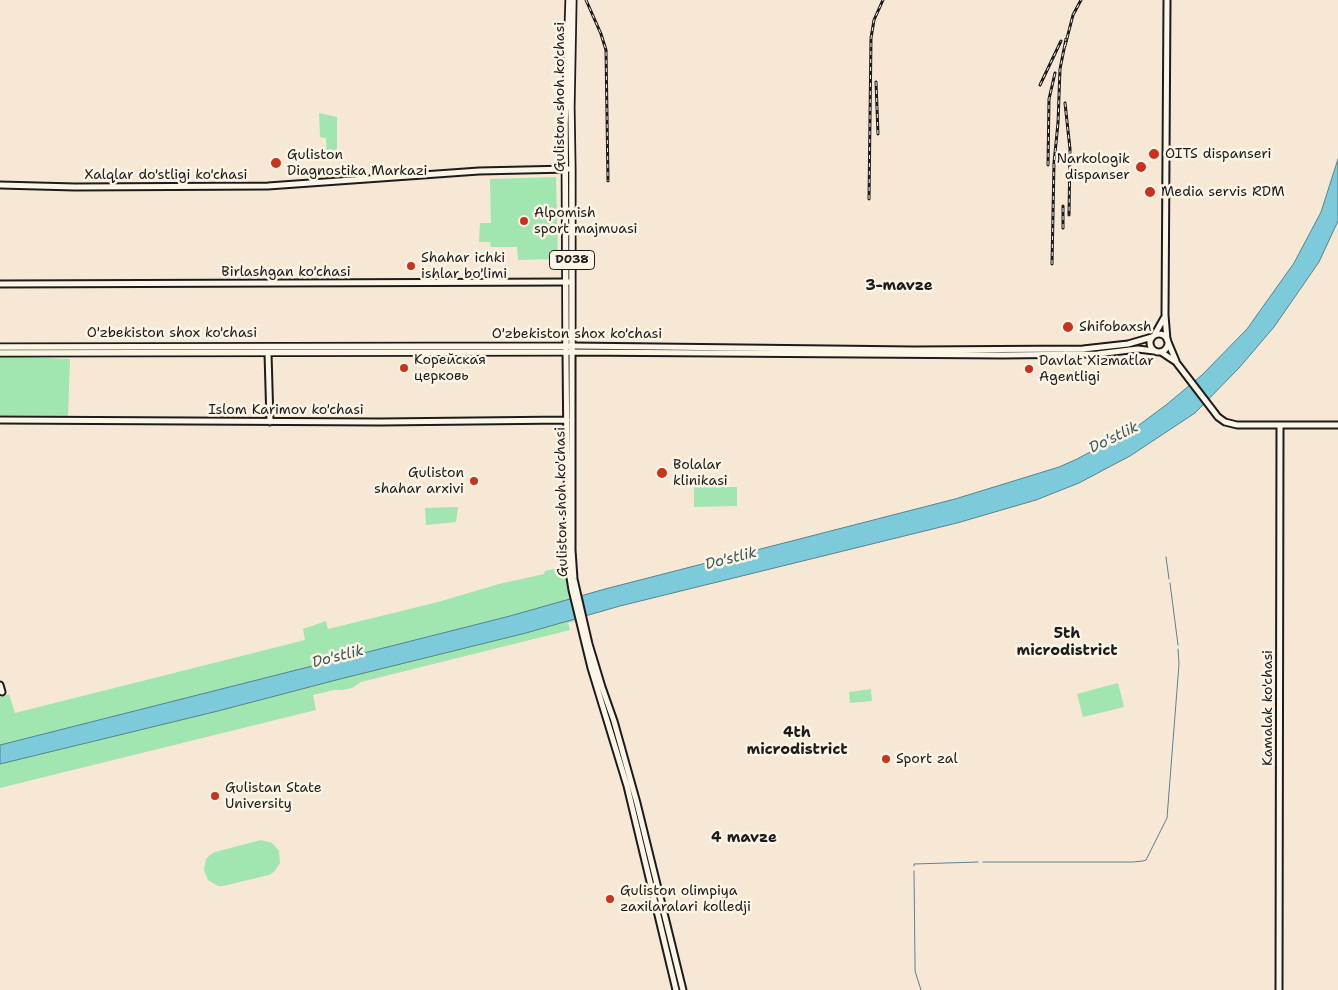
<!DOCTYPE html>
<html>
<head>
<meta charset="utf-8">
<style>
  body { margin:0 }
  canvas { display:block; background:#f7e7d5 }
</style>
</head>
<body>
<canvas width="1338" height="990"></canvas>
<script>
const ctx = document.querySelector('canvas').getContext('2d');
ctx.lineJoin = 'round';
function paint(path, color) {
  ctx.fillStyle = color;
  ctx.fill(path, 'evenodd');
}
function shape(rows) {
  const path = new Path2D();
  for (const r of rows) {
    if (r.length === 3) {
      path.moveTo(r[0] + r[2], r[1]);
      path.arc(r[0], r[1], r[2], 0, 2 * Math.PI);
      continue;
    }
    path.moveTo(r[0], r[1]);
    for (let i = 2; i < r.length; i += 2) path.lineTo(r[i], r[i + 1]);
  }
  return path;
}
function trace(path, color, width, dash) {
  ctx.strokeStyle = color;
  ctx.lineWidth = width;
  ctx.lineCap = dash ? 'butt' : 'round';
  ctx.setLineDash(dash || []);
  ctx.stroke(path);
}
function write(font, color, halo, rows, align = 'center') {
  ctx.font = font + ' "Shantell Sans",sans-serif';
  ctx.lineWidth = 5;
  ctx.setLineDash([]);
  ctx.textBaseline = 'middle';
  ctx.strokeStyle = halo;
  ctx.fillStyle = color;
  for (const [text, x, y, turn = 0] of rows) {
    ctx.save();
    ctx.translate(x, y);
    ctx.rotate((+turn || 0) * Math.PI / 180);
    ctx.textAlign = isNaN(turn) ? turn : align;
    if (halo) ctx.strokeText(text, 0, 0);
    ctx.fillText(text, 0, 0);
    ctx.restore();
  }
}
paint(shape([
  [319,113,337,117,337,160,327,160,326,138,320,137],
  [556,177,558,259,518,260,517,247,491,247,490,242,479,242,480,223,491,223,490,179],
  [0,356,70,359,68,416,0,415],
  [694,487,737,487,737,506,694,507],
  [458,507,456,522,426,525,425,508],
  [561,562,565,568,577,621,568,623,570,630,361,682,352,688,343,690,334,690,313,695,316,710,0,788,0,697,9,694,15,713,305,640,303,629,326,621,328,629,438,602,499,584,544,574,545,571,558,568],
  [1118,683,1124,707,1083,717,1077,694],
  [871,689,872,701,850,703,849,692],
  [261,840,272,843,279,851,280,863,274,872,269,875,223,886,218,886,208,880,204,870,206,859,210,855,215,852]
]), '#a1e5b1');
const water = shape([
  [1338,159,1338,221,1319,262,1274,327,1239,368,1195,413,1130,456,1079,483,1036,500,957,523,620,606,526,633,340,679,218,711,0,764,0,745,510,616,605,589,955,499,1059,467,1077,459,1135,428,1166,405,1202,375,1247,329,1294,263,1321,212,1338,159]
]);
paint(water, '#7dcadb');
trace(water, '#56848f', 1);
trace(shape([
  [1166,557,1169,579],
  [1170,583,1178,645],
  [983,862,1133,862,1143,861,1146,860,1167,818,1179,664,1178,649],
  [914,866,914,864,978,862],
  [914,871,915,963,915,971,921,990]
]), '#56848f', 1);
const secondary = shape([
  [1167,0,1165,315,1167,340],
  [0,185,75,187,268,186,479,171,569,169],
  [0,284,569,282],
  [1155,334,1164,318],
  [1159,343,9],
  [1168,342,1176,361],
  [572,346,914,350,1083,349,1128,344,1152,337],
  [1161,352,1176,362,1218,417,1225,422,1237,425,1338,425],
  [268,353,270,422],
  [566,353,568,565,572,590,591,668,627,786,676,990],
  [0,420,381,422,567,420],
  [0,685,2,692],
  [683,990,637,803,614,721,602,687,589,644,574,579,572,550,572,352,1003,355,1097,354,1138,349,1154,351],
  [1279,990,1280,426]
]);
const primary = shape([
  [0,347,572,346],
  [566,348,565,124,569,0],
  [0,353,572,352,572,169,571,107,573,0]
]);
trace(secondary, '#1c1c1c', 9);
trace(primary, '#1c1c1c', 9);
trace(secondary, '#fcf5e5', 5);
trace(primary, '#fcf5e5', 5.5);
const rail = shape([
  [586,0,601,34,606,50,608,181],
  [1065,46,1073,15,1081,0],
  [876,82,878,134],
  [1040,85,1061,41],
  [1065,103,1070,149,1069,215],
  [1048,165,1049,99,1055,73],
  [869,199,871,38,874,20,883,0],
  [1063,228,1063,206],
  [1052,264,1054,163,1058,123,1060,69,1066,39]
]);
trace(rail, '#1c1c1c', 3);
trace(rail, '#fcf5e5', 1, [4]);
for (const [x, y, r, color] of [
  [1154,154,6,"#c8321e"],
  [276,163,6,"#c8321e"],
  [1141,167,6,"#c8321e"],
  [1150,192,6,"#c8321e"],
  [524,221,5,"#c8321e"],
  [411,266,5,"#c8321e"],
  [1068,327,6,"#c8321e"],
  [404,368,5,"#c8321e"],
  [1029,369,5,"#c8321e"],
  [662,473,6,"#c8321e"],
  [474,481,5,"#c8321e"],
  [886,759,5,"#c8321e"],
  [215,796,5,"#c8321e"],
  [610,899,5,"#c8321e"]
]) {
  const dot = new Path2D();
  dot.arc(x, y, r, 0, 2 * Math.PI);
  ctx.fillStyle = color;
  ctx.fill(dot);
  trace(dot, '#fcf5e5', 2);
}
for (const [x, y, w] of [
  [572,260,45]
]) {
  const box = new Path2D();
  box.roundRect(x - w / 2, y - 9.5, w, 19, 4);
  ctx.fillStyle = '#fcf5e5';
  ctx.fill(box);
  trace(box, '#1c1c1c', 1);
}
write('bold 12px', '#1c1c1c', null, [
  ["D038",572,260]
]);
write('14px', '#1c1c1c', '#fcf5e5', [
  ["Guliston shoh ko'chasi",560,97,-90],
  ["Xalqlar do'stligi ko'chasi",166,175],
  ["Birlashgan ko'chasi",286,272],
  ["O'zbekiston shox ko'chasi",172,333],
  ["O'zbekiston shox ko'chasi",577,334],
  ["Islom Karimov ko'chasi",286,410],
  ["Guliston shoh ko'chasi",562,502,-91],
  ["Kamalak ko'chasi",1268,708,-90]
]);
write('14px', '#1c1c1c', '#fcf5e5', [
  ["OITS dispanseri",1165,154],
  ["Guliston",287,155],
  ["Diagnostika Markazi",287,171],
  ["Narkologik",1130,159,"right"],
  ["dispanser",1130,175,"right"],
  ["Media servis RDM",1161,192],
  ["Alpomish",534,213],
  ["sport majmuasi",534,229],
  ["Shahar ichki",421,258],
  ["ishlar bo'limi",421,274],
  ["Shifobaxsh",1079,327],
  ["Корейская",414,360],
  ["церковь",414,376],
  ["Davlat Xizmatlar",1039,361],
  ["Agentligi",1039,377],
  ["Bolalar",673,465],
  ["klinikasi",673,481],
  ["Guliston",464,473,"right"],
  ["shahar arxivi",464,489,"right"],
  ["Sport zal",896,759],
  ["Gulistan State",225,788],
  ["University",225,804],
  ["Guliston olimpiya",620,891],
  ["zaxilaralari kolledji",620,907]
], 'left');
write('bold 15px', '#1c1c1c', '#fcf5e5', [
  ["3-mavze",899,286],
  ["5th",1067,634],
  ["microdistrict",1067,651],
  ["4th",797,733],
  ["microdistrict",797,750],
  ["4 mavze",744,838]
]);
write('italic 15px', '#3e595f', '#fcf5e5', [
  ["Do'stlik",1114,438,-26],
  ["Do'stlik",731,559,-14],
  ["Do'stlik",338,657,-14]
]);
</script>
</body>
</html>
